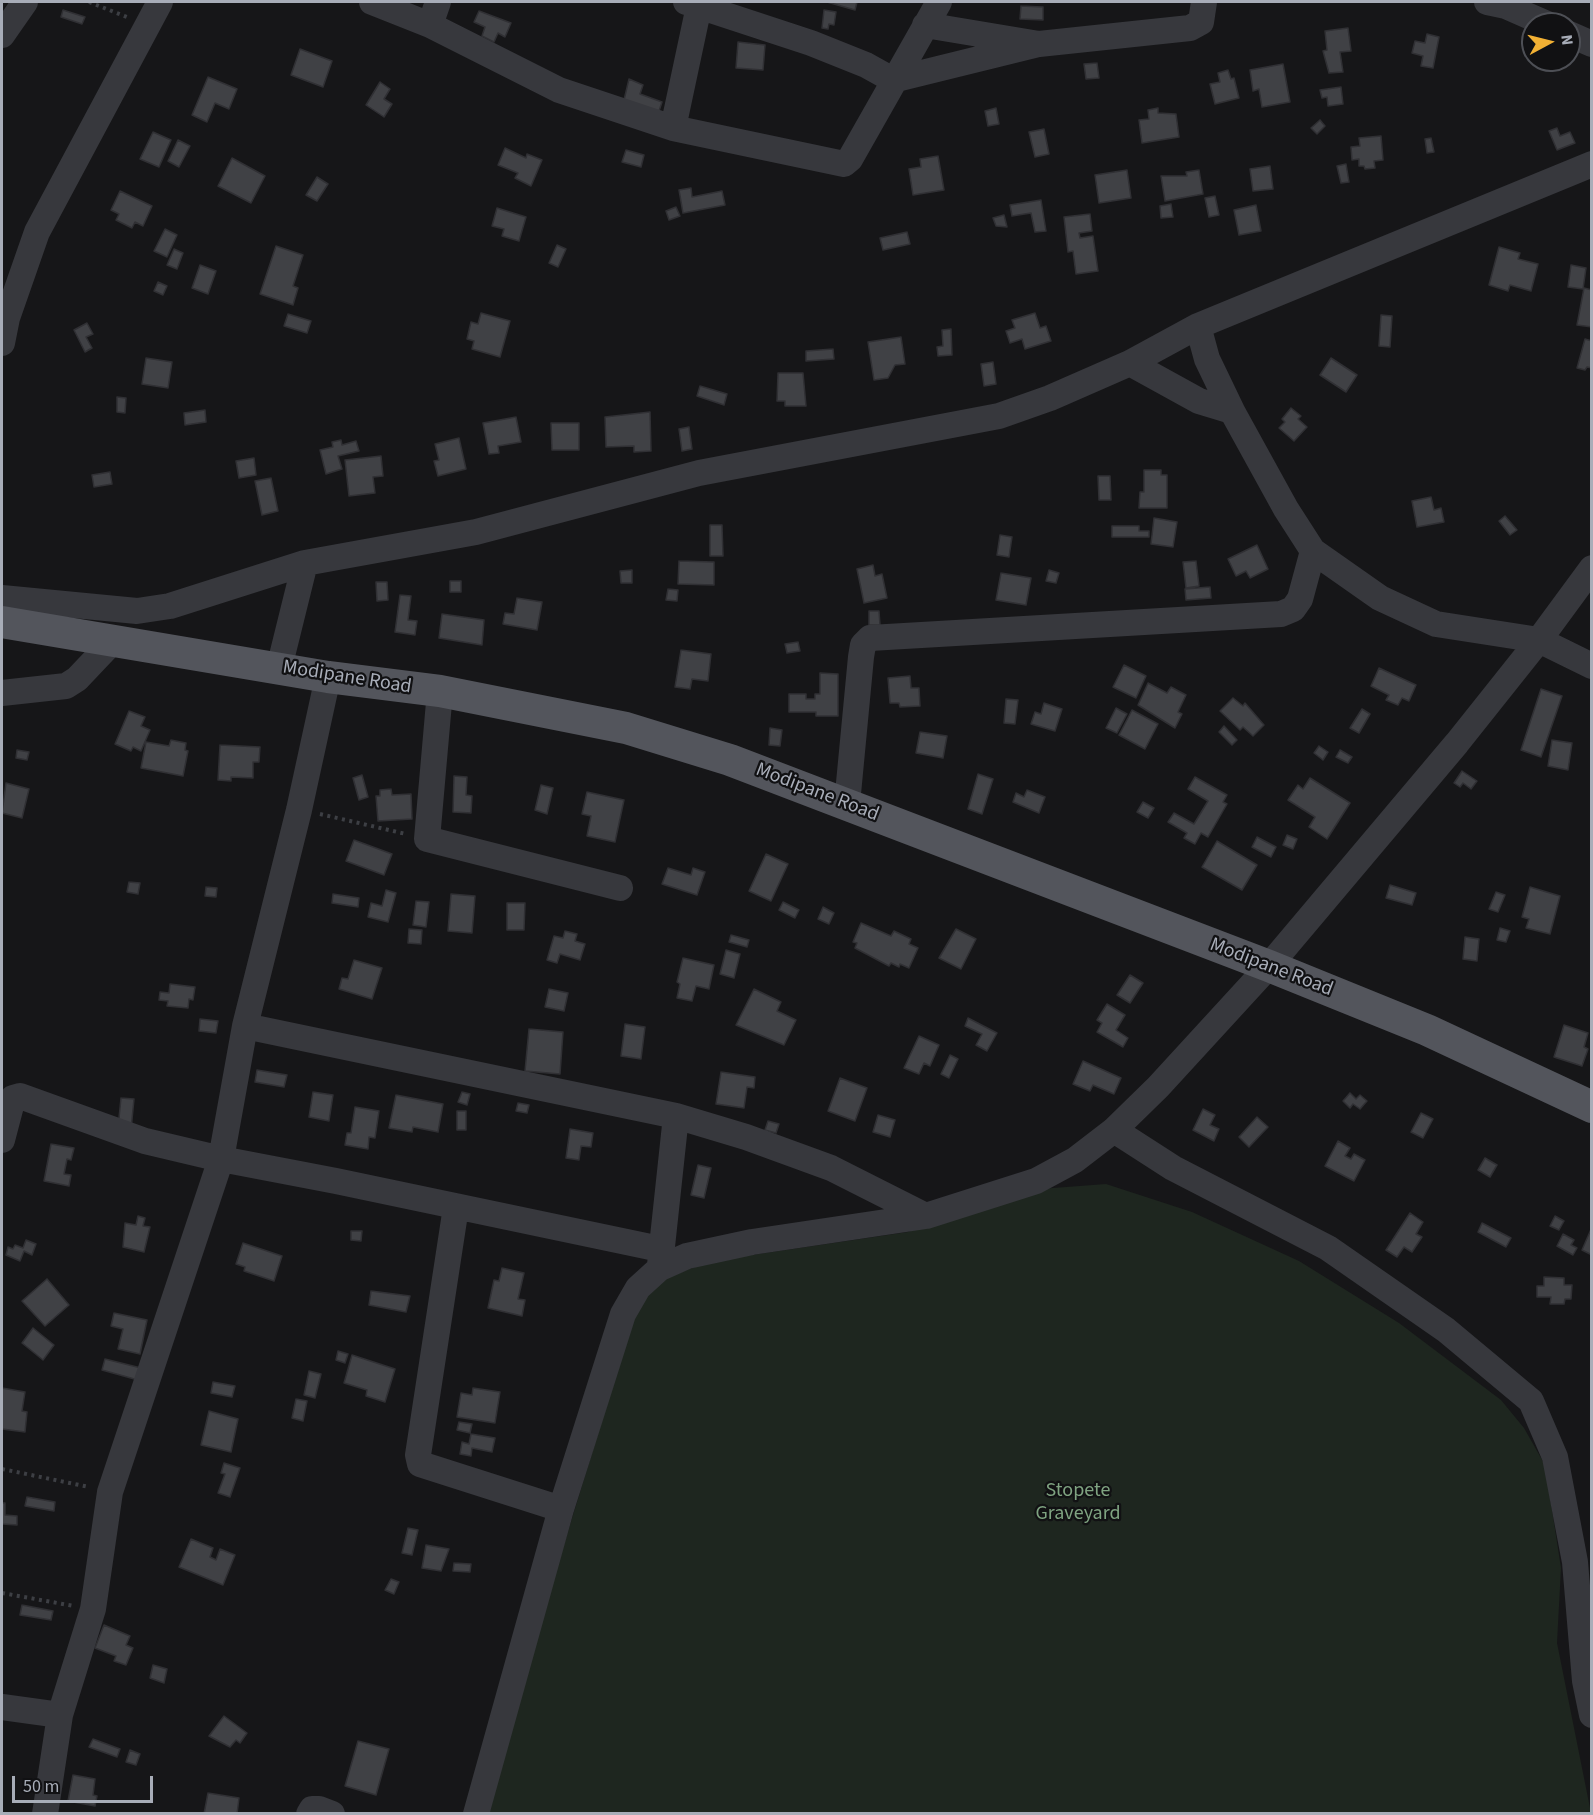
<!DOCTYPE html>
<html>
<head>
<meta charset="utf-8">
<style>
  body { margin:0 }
  #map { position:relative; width:1593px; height:1815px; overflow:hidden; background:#161618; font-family:"Source Sans 3",sans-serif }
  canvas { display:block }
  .frame { position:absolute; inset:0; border:3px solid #a8adb8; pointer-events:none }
  .north { position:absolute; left:1521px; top:12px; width:60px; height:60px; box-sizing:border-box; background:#111113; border:2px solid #4d4f55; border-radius:50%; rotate:83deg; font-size:16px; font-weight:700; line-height:24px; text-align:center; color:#a8adb8 }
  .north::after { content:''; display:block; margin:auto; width:21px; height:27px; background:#f2b134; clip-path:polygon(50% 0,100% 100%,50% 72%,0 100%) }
  .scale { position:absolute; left:12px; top:1776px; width:141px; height:27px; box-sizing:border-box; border:3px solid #a8adb8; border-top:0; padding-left:8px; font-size:18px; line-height:21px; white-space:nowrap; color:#a8adb8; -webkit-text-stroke:4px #111113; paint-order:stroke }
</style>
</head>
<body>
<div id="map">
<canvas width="1593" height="1815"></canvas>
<div class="frame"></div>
<div class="north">N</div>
<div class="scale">50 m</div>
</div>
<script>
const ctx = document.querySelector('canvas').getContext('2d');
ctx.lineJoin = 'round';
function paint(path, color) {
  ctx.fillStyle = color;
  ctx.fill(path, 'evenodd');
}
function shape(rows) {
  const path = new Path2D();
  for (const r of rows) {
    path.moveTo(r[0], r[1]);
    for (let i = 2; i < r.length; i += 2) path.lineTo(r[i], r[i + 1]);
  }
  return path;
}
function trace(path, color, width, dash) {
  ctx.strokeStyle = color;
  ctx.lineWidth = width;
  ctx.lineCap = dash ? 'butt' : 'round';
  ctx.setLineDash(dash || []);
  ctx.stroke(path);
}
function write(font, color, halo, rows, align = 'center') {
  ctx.font = font + ' "Source Sans 3",sans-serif';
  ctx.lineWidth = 4.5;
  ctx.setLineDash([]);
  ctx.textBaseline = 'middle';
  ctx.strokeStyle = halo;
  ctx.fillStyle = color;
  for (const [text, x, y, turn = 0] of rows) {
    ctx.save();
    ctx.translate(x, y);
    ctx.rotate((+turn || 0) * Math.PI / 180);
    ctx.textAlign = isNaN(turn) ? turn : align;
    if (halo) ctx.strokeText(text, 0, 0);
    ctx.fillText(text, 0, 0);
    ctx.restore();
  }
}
paint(shape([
  [1106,1184,1192,1212,1299,1261,1399,1323,1501,1400,1524,1428,1545,1465,1561,1568,1557,1643,1591,1813,488,1814,505,1737,639,1300,658,1281,711,1261,908,1232,1040,1189]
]), '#1e261f');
const building = shape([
  [827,2,857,2,855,10,827,2],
  [1021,6,1043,7,1043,20,1020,19,1021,6],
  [63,10,85,17,82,24,61,17,63,10],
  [824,10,836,12,834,25,829,24,828,29,822,28,824,10],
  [479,11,511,23,505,37,498,33,494,42,482,36,485,27,474,22,479,11],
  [1348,28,1351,51,1340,52,1343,72,1329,73,1323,51,1327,50,1325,31,1348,28],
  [1427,34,1439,37,1433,68,1421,66,1423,56,1412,53,1415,41,1425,43,1427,34],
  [738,42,765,45,763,70,736,68,738,42],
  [300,49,332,61,323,87,291,75,300,49],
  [1097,63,1099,78,1086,79,1084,64,1097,63],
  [1283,64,1290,102,1262,107,1259,89,1253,91,1250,70,1283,64],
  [1228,70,1231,79,1234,78,1239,98,1215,104,1210,84,1220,82,1218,73,1228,70],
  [208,77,237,89,229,109,215,103,207,122,192,115,208,77],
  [629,79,643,85,640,94,662,102,657,117,624,100,629,79],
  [380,82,390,89,384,99,392,104,384,117,366,105,380,82],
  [1341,87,1343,104,1328,106,1327,97,1322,98,1320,90,1341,87],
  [996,108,999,124,988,126,985,111,996,108],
  [1158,108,1158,113,1176,114,1179,137,1142,143,1139,120,1149,119,1148,110,1158,108],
  [1320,120,1325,126,1317,134,1311,128,1320,120],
  [1557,128,1560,136,1570,132,1575,143,1557,150,1549,131,1557,128],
  [1044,129,1049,154,1035,157,1029,132,1044,129],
  [153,132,171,140,159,167,140,159,153,132],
  [1381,136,1383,160,1374,161,1375,168,1365,169,1364,166,1359,166,1359,159,1352,160,1351,147,1360,146,1359,138,1381,136],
  [1431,138,1434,152,1427,153,1425,139,1431,138],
  [178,140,190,146,179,167,168,161,178,140],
  [505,148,526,158,527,154,542,160,531,186,515,178,518,173,498,165,505,148],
  [626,150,644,155,641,167,622,162,626,150],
  [938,156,944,190,913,195,909,169,921,167,920,159,938,156],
  [232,158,265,176,251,203,218,186,232,158],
  [1346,164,1349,182,1341,183,1337,166,1346,164],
  [1270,166,1273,189,1253,191,1250,169,1270,166],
  [1127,170,1131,198,1099,203,1095,175,1127,170],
  [1199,170,1203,194,1165,201,1161,176,1187,176,1186,172,1199,170],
  [317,177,328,184,317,201,306,195,317,177],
  [691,188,692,197,722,191,725,205,683,213,679,190,691,188],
  [120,191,152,206,143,226,135,222,132,228,116,220,119,214,111,210,120,191],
  [1215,196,1219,215,1209,217,1205,198,1215,196],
  [1041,200,1046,231,1035,232,1031,213,1012,216,1010,205,1041,200],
  [1171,204,1173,217,1161,218,1160,206,1171,204],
  [1256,205,1261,231,1239,235,1234,210,1256,205],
  [676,207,680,216,669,220,666,211,676,207],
  [497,208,526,217,519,241,502,236,504,229,492,226,497,208],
  [1090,214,1092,231,1079,233,1080,238,1093,236,1098,271,1076,274,1073,251,1068,252,1064,217,1090,214],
  [1004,215,1007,227,996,226,993,218,1004,215],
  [165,229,177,235,167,257,154,251,165,229],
  [907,232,910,244,883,250,880,238,907,232],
  [557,245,566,249,558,267,549,263,557,245],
  [276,246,303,255,293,286,298,288,293,305,260,294,276,246],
  [1499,247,1520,253,1518,259,1538,264,1531,291,1510,285,1508,291,1489,285,1499,247],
  [174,249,183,253,177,269,167,265,174,249],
  [200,265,216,271,208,294,192,288,200,265],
  [1571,265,1586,268,1583,289,1568,287,1571,265],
  [158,282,167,286,163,295,154,291,158,282],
  [1584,288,1592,290,1592,327,1577,325,1584,288],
  [481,313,510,321,500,357,472,349,474,341,467,339,471,322,478,324,481,313],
  [1035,313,1040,328,1046,326,1051,341,1025,349,1022,339,1010,343,1006,331,1015,328,1012,320,1035,313],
  [288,314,311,321,307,333,284,326,288,314],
  [1381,315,1392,316,1390,347,1379,346,1381,315],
  [87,323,93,334,86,337,92,348,85,352,74,330,87,323],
  [951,329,952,355,938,356,937,347,943,346,942,330,951,329],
  [901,337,905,364,895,365,888,378,874,380,868,342,901,337],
  [1585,339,1592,341,1592,368,1587,367,1585,370,1577,368,1585,339],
  [833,349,834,359,806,361,806,351,833,349],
  [146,358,172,362,168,388,142,384,146,358],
  [1331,358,1357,375,1346,392,1320,375,1331,358],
  [993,362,996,384,984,386,981,364,993,362],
  [778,373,803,373,806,406,785,406,785,401,777,401,778,373],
  [700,386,727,394,724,405,697,396,700,386],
  [117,397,126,398,125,413,117,412,117,397],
  [1291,408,1301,416,1298,419,1307,427,1294,441,1279,428,1285,422,1282,419,1291,408],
  [205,410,206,422,185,425,184,413,205,410],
  [650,412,651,451,634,452,634,446,606,447,605,417,650,412],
  [516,417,521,442,498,446,499,453,489,454,483,423,516,417],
  [551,423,579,423,579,450,552,450,551,423],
  [689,427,692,449,682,451,679,429,689,427],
  [459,438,466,469,438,476,434,461,439,460,435,444,459,438],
  [341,440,342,445,356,441,359,451,338,456,342,469,326,474,320,450,333,447,332,442,341,440],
  [381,456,383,476,373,477,375,493,349,496,345,460,381,456],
  [254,458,256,475,239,478,236,461,254,458],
  [1144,470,1161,470,1161,475,1167,475,1167,508,1139,508,1140,492,1144,492,1144,470],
  [110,472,112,484,94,487,92,475,110,472],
  [1098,476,1110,476,1111,500,1099,500,1098,476],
  [271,478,278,511,262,515,255,481,271,478],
  [1431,497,1434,510,1441,508,1444,522,1417,527,1412,501,1431,497],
  [1505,516,1517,530,1510,535,1499,521,1505,516],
  [1154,518,1177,522,1173,547,1151,544,1154,518],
  [710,525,722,525,723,556,710,556,710,525],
  [1112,526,1139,526,1139,531,1149,531,1149,537,1112,537,1112,526],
  [1000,535,1012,537,1009,557,997,555,1000,535],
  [1257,545,1268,569,1250,578,1246,571,1236,576,1228,559,1257,545],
  [679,561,714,562,714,585,678,584,679,561],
  [1196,561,1199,586,1186,588,1183,562,1196,561],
  [873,565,875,576,882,574,887,598,864,603,857,569,873,565],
  [632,570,632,583,621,583,620,571,632,570],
  [1049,570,1059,573,1056,583,1046,581,1049,570],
  [1001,573,1031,578,1026,605,996,600,1001,573],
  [450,581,461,581,461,592,450,592,450,581],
  [376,582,387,582,388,600,377,601,376,582],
  [1210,587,1211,598,1186,600,1185,589,1210,587],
  [668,589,678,590,677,601,666,600,668,589],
  [400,595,411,596,408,620,417,621,415,635,395,632,400,595],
  [517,598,542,602,537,630,503,624,505,613,514,614,517,598],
  [869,611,879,611,880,625,869,625,869,611],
  [442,614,484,620,482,645,439,638,442,614],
  [798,642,800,651,787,653,785,644,798,642],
  [681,650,711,654,708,681,692,679,690,689,675,687,681,650],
  [1124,665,1146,676,1136,698,1113,687,1124,665],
  [1379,668,1416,685,1409,701,1402,698,1398,705,1386,700,1389,695,1371,686,1379,668],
  [820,673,838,674,838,716,816,716,816,712,789,712,789,694,806,694,806,699,815,699,815,694,820,694,820,673],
  [910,676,911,688,919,688,920,706,900,707,899,703,890,703,888,678,910,676],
  [1148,683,1167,693,1171,687,1186,695,1178,712,1182,714,1175,728,1138,705,1148,683],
  [1541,689,1562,696,1541,757,1521,750,1541,689],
  [1233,698,1243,706,1245,703,1264,725,1253,736,1243,727,1240,730,1220,711,1233,698],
  [1006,699,1018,700,1015,724,1004,723,1006,699],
  [1044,703,1062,709,1055,731,1031,724,1035,712,1041,714,1044,703],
  [1116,708,1127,714,1117,733,1106,728,1116,708],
  [1362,709,1370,714,1359,733,1350,728,1362,709],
  [1132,710,1158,724,1145,749,1119,735,1132,710],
  [129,711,145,717,141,726,150,730,141,751,133,747,131,751,115,744,129,711],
  [1224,726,1237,740,1232,745,1219,732,1224,726],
  [770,728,782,730,780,746,769,745,770,728],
  [920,732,947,736,943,758,916,753,920,732],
  [171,740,186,743,185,750,188,751,183,776,141,768,146,742,169,746,171,740],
  [1552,740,1572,743,1568,770,1548,766,1552,740],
  [220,745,260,747,259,762,253,762,253,778,231,777,231,781,218,780,220,745],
  [1319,746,1328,752,1323,760,1314,753,1319,746],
  [17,750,29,752,27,760,16,758,17,750],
  [1340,750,1352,757,1348,763,1336,757,1340,750],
  [1462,771,1477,781,1471,789,1463,783,1460,787,1454,783,1462,771],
  [978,774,993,779,982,814,968,809,978,774],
  [362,775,368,797,359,800,353,778,362,775],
  [454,776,467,777,466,795,472,796,471,813,453,812,454,776],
  [1195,777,1227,795,1223,802,1227,804,1208,837,1201,833,1195,844,1184,838,1187,833,1168,822,1174,813,1194,824,1208,801,1188,789,1195,777],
  [1310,778,1350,803,1327,839,1309,827,1315,817,1288,800,1298,785,1303,789,1310,778],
  [6,783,29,789,22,818,2,813,6,783],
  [541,785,553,788,547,814,535,810,541,785],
  [391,789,392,795,411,794,412,819,378,821,376,796,380,796,380,790,391,789],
  [1027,790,1045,797,1039,813,1013,802,1016,793,1024,797,1027,790],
  [587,792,624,800,615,842,587,836,591,816,582,814,587,792],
  [1143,802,1154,808,1148,818,1137,812,1143,802],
  [1287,835,1297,839,1293,849,1283,845,1287,835],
  [1257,837,1276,847,1271,857,1252,847,1257,837],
  [354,840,392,854,384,875,346,861,354,840],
  [1217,841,1257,865,1242,890,1202,867,1217,841],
  [766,854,788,864,771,901,749,891,766,854],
  [668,868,691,875,693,868,705,872,697,895,662,884,668,868],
  [129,882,140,883,138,894,127,892,129,882],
  [1390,885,1416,893,1412,905,1386,898,1390,885],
  [206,887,217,888,216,897,205,896,206,887],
  [1530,887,1560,896,1550,934,1526,928,1529,919,1522,917,1530,887],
  [386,890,396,893,388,922,368,917,371,903,382,906,386,890],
  [1496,892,1505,895,1498,912,1489,909,1496,892],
  [333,894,359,898,358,907,332,903,333,894],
  [451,894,475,896,472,933,448,931,451,894],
  [416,901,429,902,426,927,413,925,416,901],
  [783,902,799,910,795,918,779,910,783,902],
  [507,903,525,903,524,930,507,930,507,903],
  [823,907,834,913,829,924,818,919,823,907],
  [861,923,891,936,894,931,911,939,909,944,918,948,909,968,900,964,899,967,891,963,889,966,855,948,857,943,853,942,861,923],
  [1500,928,1510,931,1506,942,1497,940,1500,928],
  [409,929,422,930,421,944,408,943,409,929],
  [956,929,976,939,961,969,939,958,956,929],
  [565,931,577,934,575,941,585,944,580,960,560,954,557,963,547,960,554,936,563,938,565,931],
  [731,935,749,940,747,947,729,942,731,935],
  [1465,937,1479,939,1477,961,1463,959,1465,937],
  [726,950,740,954,734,978,720,974,726,950],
  [683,958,714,965,709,989,696,986,692,1001,677,998,680,984,677,982,683,958],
  [354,960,382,968,372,999,339,989,342,978,348,979,354,960],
  [1130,975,1143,983,1130,1003,1117,995,1130,975],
  [170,984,195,987,193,1000,189,999,188,1008,167,1006,168,1001,159,1000,160,992,169,993,170,984],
  [549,989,568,993,564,1011,545,1007,549,989],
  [754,989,781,1002,777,1011,796,1020,784,1045,736,1025,754,989],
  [1107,1004,1125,1015,1116,1030,1128,1038,1123,1047,1097,1032,1102,1023,1097,1020,1107,1004],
  [968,1018,997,1033,987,1051,976,1045,982,1034,965,1026,968,1018],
  [200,1019,218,1021,216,1033,199,1031,200,1019],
  [625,1024,645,1027,641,1059,621,1056,625,1024],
  [1564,1025,1588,1033,1584,1047,1588,1049,1582,1066,1554,1057,1564,1025],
  [529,1029,563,1032,560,1074,525,1071,529,1029],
  [919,1036,939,1045,930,1066,924,1063,919,1074,904,1068,919,1036],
  [950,1055,958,1059,949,1078,941,1074,950,1055],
  [1083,1061,1121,1078,1114,1094,1093,1085,1090,1091,1073,1084,1083,1061],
  [257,1070,287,1075,284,1087,255,1082,257,1070],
  [721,1072,755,1077,754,1088,747,1087,744,1108,716,1104,721,1072],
  [840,1078,867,1088,855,1121,828,1111,840,1078],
  [313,1092,333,1095,329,1121,309,1117,313,1092],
  [462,1092,470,1094,467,1105,458,1102,462,1092],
  [1350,1093,1356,1099,1360,1095,1367,1101,1360,1109,1353,1104,1350,1108,1343,1101,1350,1093],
  [396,1095,443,1104,438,1132,413,1127,412,1132,389,1128,396,1095],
  [121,1098,134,1099,131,1130,118,1128,121,1098],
  [518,1103,529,1105,527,1113,516,1111,518,1103],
  [355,1107,379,1111,375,1138,369,1137,368,1149,345,1145,347,1133,351,1133,355,1107],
  [1203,1109,1215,1115,1210,1125,1219,1129,1214,1141,1193,1130,1203,1109],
  [457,1111,466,1111,466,1130,457,1130,457,1111],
  [1421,1113,1433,1119,1423,1138,1411,1132,1421,1113],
  [878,1115,895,1120,890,1137,873,1132,878,1115],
  [1257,1117,1268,1127,1249,1147,1239,1137,1257,1117],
  [768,1121,779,1124,776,1133,765,1130,768,1121],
  [570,1129,593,1133,591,1147,581,1146,579,1160,566,1158,570,1129],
  [1338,1141,1350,1148,1345,1156,1351,1159,1354,1154,1365,1160,1354,1181,1325,1166,1338,1141],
  [51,1144,74,1148,71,1160,67,1159,64,1174,71,1175,69,1186,44,1181,51,1144],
  [1485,1158,1497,1165,1490,1177,1478,1170,1485,1158],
  [698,1165,711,1168,704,1198,691,1195,698,1165],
  [1410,1213,1423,1222,1416,1234,1422,1237,1412,1252,1404,1247,1397,1257,1386,1250,1410,1213],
  [138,1216,145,1218,143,1226,150,1227,144,1252,123,1247,125,1223,136,1225,138,1216],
  [1555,1216,1564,1221,1559,1230,1550,1226,1555,1216],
  [1482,1223,1511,1238,1506,1247,1478,1232,1482,1223],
  [1592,1227,1592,1255,1582,1250,1592,1227],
  [351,1231,362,1231,361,1241,351,1240,351,1231],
  [1563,1234,1574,1240,1571,1245,1577,1248,1573,1255,1557,1246,1563,1234],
  [26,1240,36,1244,32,1255,24,1251,20,1261,6,1255,8,1247,13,1249,15,1245,23,1248,26,1240],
  [243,1243,282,1256,274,1281,244,1271,245,1267,236,1264,243,1243],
  [502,1268,524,1273,518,1299,525,1300,522,1316,488,1308,494,1280,499,1281,502,1268],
  [1544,1277,1564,1278,1564,1285,1572,1285,1571,1299,1565,1299,1564,1304,1550,1304,1551,1297,1537,1297,1537,1286,1544,1286,1544,1277],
  [47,1279,69,1305,45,1326,22,1301,47,1279],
  [371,1291,410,1296,406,1312,369,1305,371,1291],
  [114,1313,147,1320,140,1354,118,1349,123,1329,111,1326,114,1313],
  [33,1328,54,1345,43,1360,22,1343,33,1328],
  [338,1351,348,1354,345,1363,336,1360,338,1351],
  [352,1355,395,1369,385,1402,366,1396,367,1390,344,1383,352,1355],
  [105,1359,141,1368,138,1380,102,1370,105,1359],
  [309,1371,321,1374,315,1398,304,1395,309,1371],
  [213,1382,235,1386,232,1397,211,1393,213,1382],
  [2,1388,25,1392,22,1411,27,1412,25,1432,2,1429,2,1388],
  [473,1388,500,1392,495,1423,457,1417,461,1393,472,1395,473,1388],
  [296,1399,307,1401,303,1421,292,1418,296,1399],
  [209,1411,238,1419,231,1452,201,1445,209,1411],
  [459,1422,472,1424,470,1433,457,1430,459,1422],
  [471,1434,495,1438,492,1452,472,1448,471,1456,460,1454,462,1442,469,1444,471,1434],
  [224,1463,240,1468,230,1497,218,1493,225,1474,221,1473,224,1463],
  [27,1497,55,1502,54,1511,25,1506,27,1497],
  [2,1503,5,1503,5,1515,17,1516,17,1525,2,1524,2,1503],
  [408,1528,418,1530,412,1555,402,1553,408,1528],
  [191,1539,213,1548,210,1557,216,1560,220,1549,235,1555,223,1585,179,1567,191,1539],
  [426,1545,449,1549,441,1571,422,1568,426,1545],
  [454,1563,471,1564,470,1572,453,1571,454,1563],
  [391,1579,399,1582,394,1594,385,1590,391,1579],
  [22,1605,53,1611,51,1620,20,1615,22,1605],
  [104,1625,130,1636,126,1645,133,1648,126,1665,114,1661,116,1656,95,1648,104,1625],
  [153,1665,167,1669,164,1683,150,1678,153,1665],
  [224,1716,247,1733,240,1743,236,1740,230,1747,209,1736,224,1716],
  [93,1739,120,1749,117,1757,89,1747,93,1739],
  [358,1741,389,1749,376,1795,345,1786,358,1741],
  [130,1750,140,1754,136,1765,126,1762,130,1750],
  [73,1775,95,1779,93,1795,97,1796,95,1806,68,1801,73,1775],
  [208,1793,239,1798,237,1814,204,1814,208,1793]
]);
paint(building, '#404145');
trace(building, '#303034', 1.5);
trace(shape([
  [89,2,127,17],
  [320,814,406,834],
  [2,1469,89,1487],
  [2,1593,74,1606]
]), '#3d3f44', 4, [3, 4.5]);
trace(shape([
  [372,2,430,25,559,90,673,128,844,164,850,159,939,2],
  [686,2,811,43,866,65,893,80,1039,44],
  [1487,2,1506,6,1547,24],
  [430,25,438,2],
  [925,25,1039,44,1190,28,1201,22,1204,2],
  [1569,34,1592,44],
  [2,35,25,2],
  [673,128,699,6],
  [1198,326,1207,359,1232,411],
  [2,343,7,318,37,232,160,2],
  [1130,363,1199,401,1232,411,1286,509,1313,551,1380,598,1436,624,1539,640,1592,666],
  [2,598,137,611,170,606,305,563,476,532,699,473,999,416,1050,398,1130,363,1198,326,1592,164],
  [279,668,305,563],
  [440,691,427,839,620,888],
  [2,693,66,686,77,679,113,641],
  [847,804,861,657,863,645,870,638,1281,614,1293,609,1300,599,1313,551],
  [245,1026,676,1116,746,1137,831,1168,926,1216],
  [1114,1130,1173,1168,1328,1248,1446,1330,1531,1401,1555,1457,1575,1562,1585,1681,1592,1715],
  [2,1140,13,1098,20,1096,145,1141,221,1159,336,1181,660,1249],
  [456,1207,418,1455,420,1464,561,1509],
  [660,1265,676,1116],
  [2,1707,60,1715],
  [45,1814,60,1715,93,1609,110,1492,221,1159,245,1026,299,810,328,677],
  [309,1814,312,1809,319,1809,332,1814],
  [476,1814,561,1509,623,1314,638,1288,660,1268,687,1256,752,1242,926,1216,1036,1181,1075,1160,1114,1130,1158,1087,1269,966,1457,743,1539,640,1592,568]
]), '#37383d', 26);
trace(shape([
  [2,622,328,677,440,691,626,728,730,760,1269,966,1427,1030,1592,1107]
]), '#53555c', 32);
write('20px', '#a8adb8', '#111113', [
  ["Modipane Road",347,678,9],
  ["Modipane Road",817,793,21],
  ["Modipane Road",1271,968,21]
]);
write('20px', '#7fa381', '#111113', [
  ["Stopete",1078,1492],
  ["Graveyard",1078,1515]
]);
</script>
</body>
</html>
